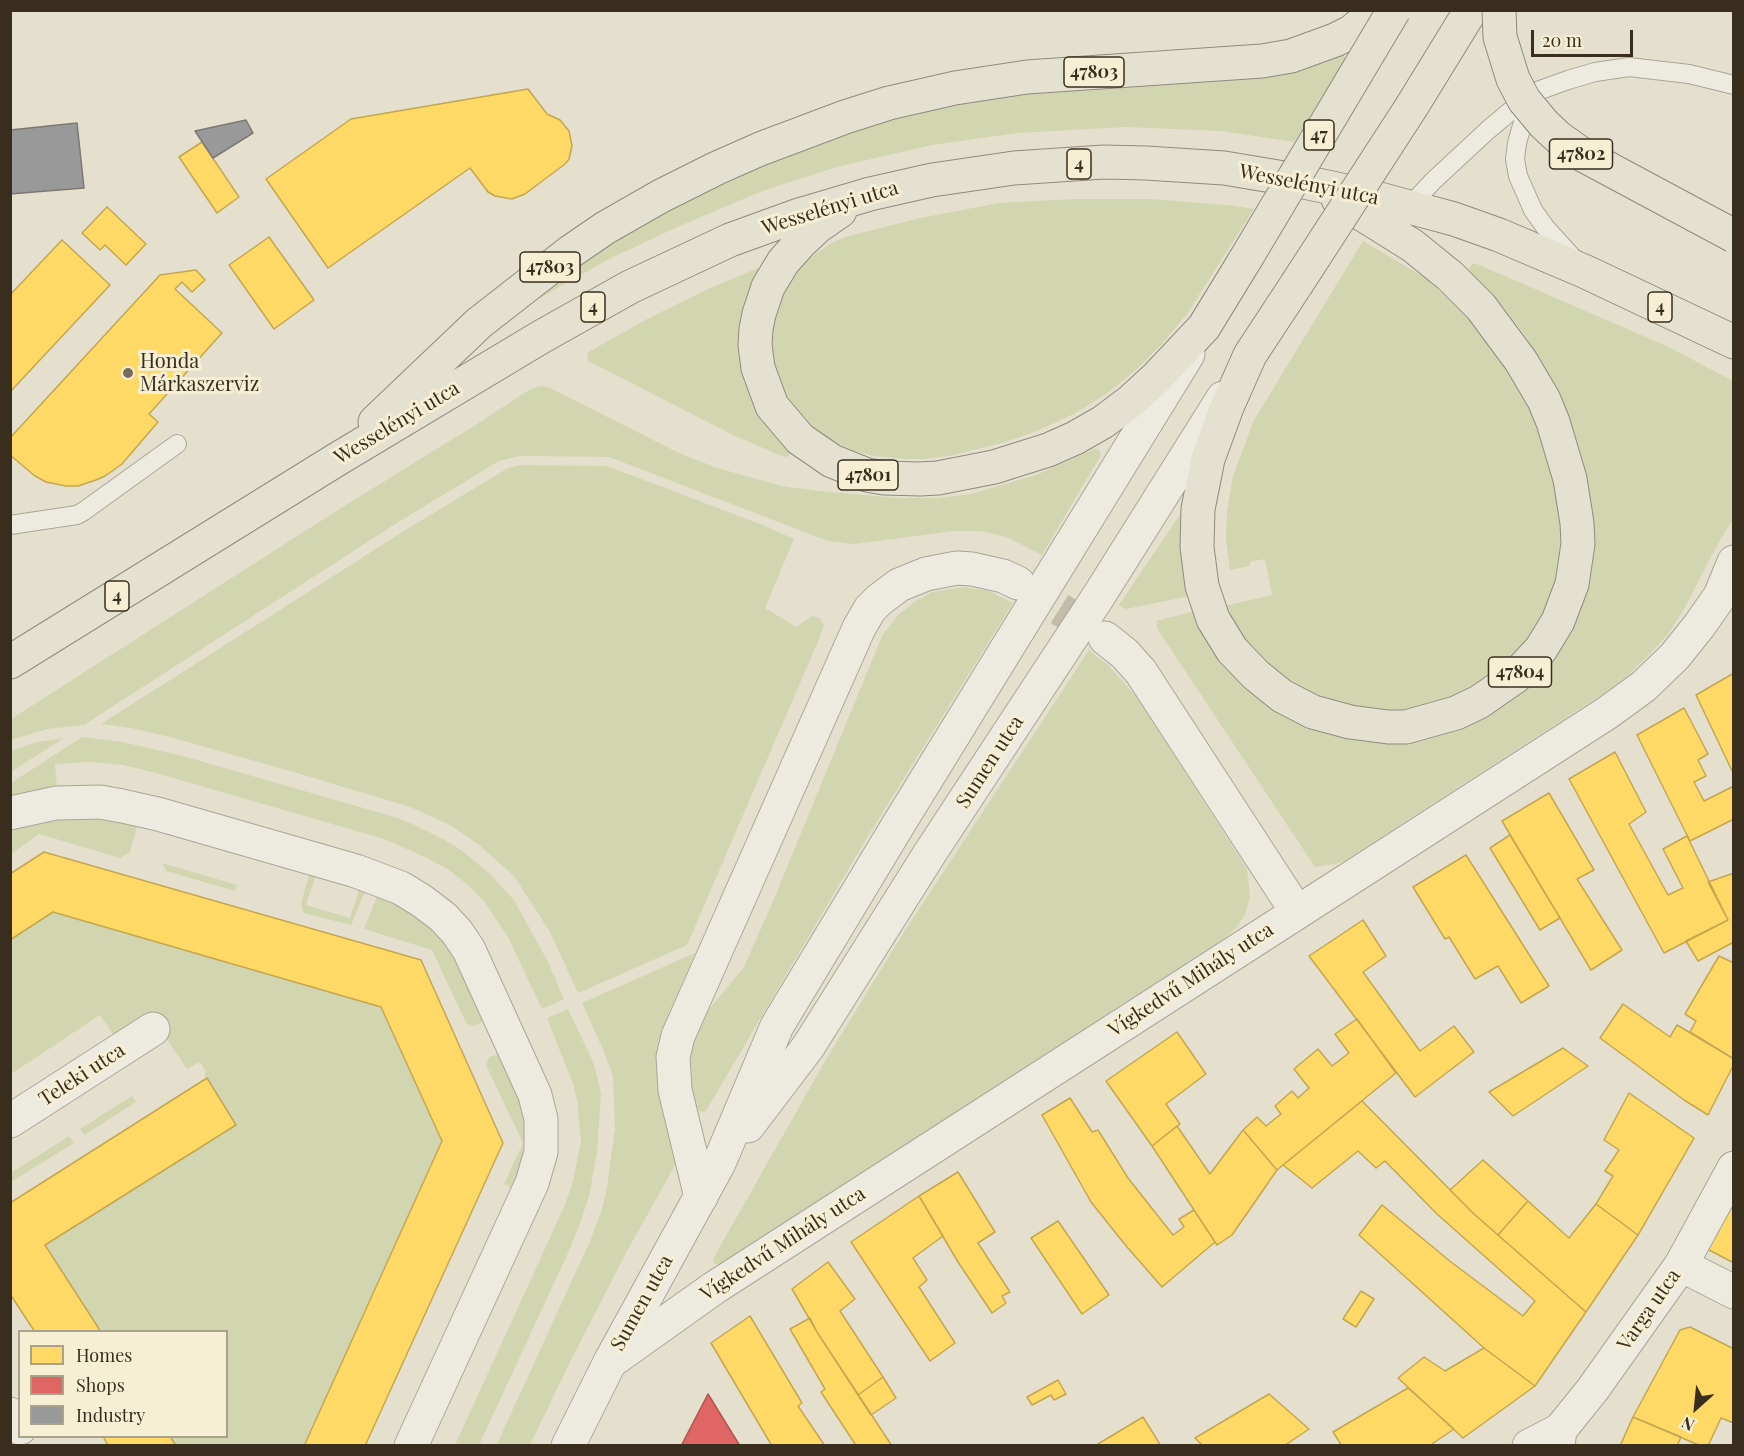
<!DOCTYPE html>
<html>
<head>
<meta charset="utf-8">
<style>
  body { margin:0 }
  #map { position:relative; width:1744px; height:1456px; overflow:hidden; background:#e5e0ce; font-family:"Playfair Display",serif }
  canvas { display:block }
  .frame { position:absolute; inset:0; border:12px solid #392e1e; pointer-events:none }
  .legend { position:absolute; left:18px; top:1330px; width:210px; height:108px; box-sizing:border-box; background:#f6efd4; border:2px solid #aaa28b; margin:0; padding:8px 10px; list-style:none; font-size:18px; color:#392e1e }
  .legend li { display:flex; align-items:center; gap:12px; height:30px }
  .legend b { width:30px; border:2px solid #aaa28b }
  .north { position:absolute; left:1666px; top:1378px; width:60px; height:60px; -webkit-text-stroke:4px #f6efd4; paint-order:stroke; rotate:207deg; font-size:16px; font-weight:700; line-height:24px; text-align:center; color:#392e1e }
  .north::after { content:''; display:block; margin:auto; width:21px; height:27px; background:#392e1e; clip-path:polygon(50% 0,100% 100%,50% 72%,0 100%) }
  .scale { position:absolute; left:1531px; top:30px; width:102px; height:27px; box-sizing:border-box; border:3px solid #392e1e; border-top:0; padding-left:8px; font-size:18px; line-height:21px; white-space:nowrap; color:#392e1e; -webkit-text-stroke:4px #f6efd4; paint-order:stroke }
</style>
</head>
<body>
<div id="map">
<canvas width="1744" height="1456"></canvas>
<div class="frame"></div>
<ul class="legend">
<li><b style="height:16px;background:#ffd966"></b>Homes</li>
<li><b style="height:16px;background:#e06666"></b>Shops</li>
<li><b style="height:16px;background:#999"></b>Industry</li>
</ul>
<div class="north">N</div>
<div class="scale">20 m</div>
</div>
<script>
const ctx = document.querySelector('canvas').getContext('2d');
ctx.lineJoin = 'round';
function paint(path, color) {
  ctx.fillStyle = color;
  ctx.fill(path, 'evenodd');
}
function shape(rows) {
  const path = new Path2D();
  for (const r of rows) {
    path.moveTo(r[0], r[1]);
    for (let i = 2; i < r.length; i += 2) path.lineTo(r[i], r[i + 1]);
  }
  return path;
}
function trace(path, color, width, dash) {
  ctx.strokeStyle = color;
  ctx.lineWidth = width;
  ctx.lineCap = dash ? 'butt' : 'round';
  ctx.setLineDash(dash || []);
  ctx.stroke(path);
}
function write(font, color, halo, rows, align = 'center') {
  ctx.font = font + ' "Playfair Display",serif';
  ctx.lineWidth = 6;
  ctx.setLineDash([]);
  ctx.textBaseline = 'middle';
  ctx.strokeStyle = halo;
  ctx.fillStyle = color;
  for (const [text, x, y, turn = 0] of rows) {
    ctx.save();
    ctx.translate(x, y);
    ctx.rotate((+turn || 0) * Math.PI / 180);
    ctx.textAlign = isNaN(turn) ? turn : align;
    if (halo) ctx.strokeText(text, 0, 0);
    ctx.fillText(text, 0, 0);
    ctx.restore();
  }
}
paint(shape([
  [1341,54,1345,56,1346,61,1294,142,1221,131,1126,127,1018,133,932,145,837,167,765,190,675,228,607,260,531,303,529,300,616,239,660,214,739,174,859,127,954,103],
  [1074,199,1151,199,1228,205,1254,209,1187,314,1162,344,1136,370,1106,394,1074,414,1037,431,1002,443,949,456,923,459,904,459,873,456,855,451,835,443,816,432,789,404,775,375,771,349,772,322,782,293,798,270,814,255,830,244,845,237,920,218,999,203],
  [1363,241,1427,279,1476,326,1522,391,1539,428,1559,501,1563,543,1558,578,1543,619,1525,645,1500,669,1467,692,1431,705,1399,711,1360,709,1328,701,1294,685,1269,667,1245,641,1224,606,1272,595,1265,559,1250,562,1250,566,1230,570,1226,540,1227,511,1233,476,1254,420],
  [1472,264,1477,264,1669,347,1733,381,1733,519,1720,540,1683,611,1668,634,1648,656,1627,676,1604,693,1344,861,1336,864,1315,867,1158,630,1156,621,1195,611,1290,718,1330,735,1365,741,1414,741,1460,730,1495,712,1529,686,1556,656,1578,617,1590,579,1594,541,1590,493,1580,451,1567,413,1547,371,1524,334,1500,303,1471,273,1469,268],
  [758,268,759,270,751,290,791,452,789,456,784,457,735,436,588,361,587,354,590,351,649,318,708,289],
  [540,386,548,387,679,453,717,468,782,486,820,491,897,498,937,498,971,494,1036,475,1094,449,1099,450,1101,455,1042,555,1009,538,985,532,975,531,953,531,854,544,828,541,609,457,520,456,499,461,400,521,84,725,47,729,11,740,11,719,341,508,474,426,529,390],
  [521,465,607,466,760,524,794,539,765,608,796,627,812,616,820,618,824,625,822,632,688,943,685,946,578,993,550,932,514,876,479,845,450,825,410,807,297,773,170,737,131,728,101,724,404,531,508,468],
  [1181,513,1183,514,1190,596,1126,609,1119,605],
  [963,587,989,591,1013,603,868,836,707,1109,705,1112,699,1111,694,1101,691,1090,688,1062,692,1043,705,1014,744,967,776,894,882,636,897,616,914,602,932,592],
  [1089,650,1109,666,1136,696,1247,869,1250,897,1245,915,1236,928,1223,939,720,1264,715,1264,713,1261,714,1257,828,1056,904,932],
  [82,737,123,742,183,756,398,818,417,826,443,839,461,850,488,872,514,900,547,960,564,999,542,1009,508,937,484,901,468,885,449,870,427,858,384,839,156,773,123,765,91,762,55,764,57,787,11,797,11,783],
  [64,738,45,750,11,772,11,751,37,742],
  [61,819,98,819,116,821,137,827,130,852,120,858,39,834,11,854,10,830,27,825],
  [162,863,237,885,235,891,166,871],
  [309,875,315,877,306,905,350,918,359,890,365,892,351,925,303,913,301,903],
  [377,896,409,911,433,929,454,954,485,1021,473,1026,466,1023,432,950,364,929],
  [53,912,381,1007,395,1036,442,1141,304,1445,176,1445,170,1437,226,1436,226,1332,101,1331,45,1245,236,1125,204,1074,206,1072,200,1062,187,1069,149,1013,114,1036,100,1015,11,1074,10,940],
  [695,953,664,1027,676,1161,674,1167,626,1253,571,1360,530,1445,496,1446,591,1239,602,1209,607,1187,615,1128,613,1076,605,1054,582,1003],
  [568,1009,594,1064,601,1093,597,1153,589,1196,579,1226,568,1253,479,1445,455,1445,564,1207,572,1185,581,1142,577,1100,573,1084,547,1018],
  [498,1054,519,1100,524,1123,523,1159,520,1171,512,1188,504,1184,523,1143,486,1065,489,1057],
  [132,1096,136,1102,84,1135,80,1129],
  [69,1136,74,1143,11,1182,11,1173]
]), '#d1d6b0');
const homes = shape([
  [528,89,547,114,560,120,569,131,572,146,569,159,565,164,525,194,512,199,495,196,488,192,470,168,328,268,266,179,351,119,528,89],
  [202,142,239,197,217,213,179,157,202,142],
  [107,207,146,244,126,265,105,245,100,250,82,233,107,207],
  [269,237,314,300,274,329,229,265,269,237],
  [62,240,110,285,10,392,10,295,62,240],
  [196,270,205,280,192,292,182,282,175,289,222,333,149,414,158,422,122,464,105,476,96,480,78,486,66,486,46,482,35,476,10,455,10,438,160,275,196,270],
  [1734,673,1734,775,1696,695,1734,673],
  [1684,708,1708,754,1698,760,1706,776,1694,782,1704,801,1734,786,1734,819,1690,841,1637,735,1684,708],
  [1615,752,1646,812,1629,824,1668,895,1683,888,1663,849,1687,836,1728,920,1664,953,1569,779,1615,752],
  [1549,793,1594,870,1577,879,1622,950,1591,970,1502,821,1549,793],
  [1510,835,1560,918,1540,930,1490,848,1510,835],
  [44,852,421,960,503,1143,365,1446,304,1446,442,1141,381,1007,53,912,10,940,10,874,44,852],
  [1466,855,1549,986,1521,1003,1498,966,1475,979,1449,937,1445,939,1413,887,1466,855],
  [1734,873,1734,942,1698,961,1686,941,1728,920,1708,882,1734,873],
  [1363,920,1386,956,1363,972,1420,1051,1454,1026,1474,1052,1415,1097,1309,956,1363,920],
  [1719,956,1734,963,1734,1059,1690,1032,1696,1021,1685,1014,1719,956],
  [1623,1004,1670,1037,1677,1025,1734,1059,1734,1064,1708,1115,1684,1100,1600,1038,1623,1004],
  [1357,1019,1396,1073,1277,1170,1243,1130,1257,1117,1266,1126,1281,1114,1275,1106,1292,1091,1298,1098,1309,1088,1294,1069,1318,1049,1332,1066,1349,1053,1335,1034,1357,1019],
  [1177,1032,1206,1074,1166,1104,1180,1124,1152,1146,1106,1081,1177,1032],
  [1563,1048,1588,1066,1513,1116,1489,1092,1563,1048],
  [207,1078,236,1125,45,1245,101,1332,35,1332,10,1294,10,1203,207,1078],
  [1629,1093,1694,1138,1638,1235,1596,1204,1613,1176,1605,1171,1619,1150,1604,1140,1629,1093],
  [1070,1098,1092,1132,1098,1130,1128,1178,1173,1235,1184,1227,1179,1219,1194,1210,1215,1242,1162,1287,1127,1247,1091,1202,1042,1115,1070,1098],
  [1362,1101,1474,1214,1586,1312,1535,1386,1484,1348,1359,1235,1382,1205,1451,1262,1523,1316,1535,1301,1437,1214,1385,1161,1376,1168,1358,1151,1312,1188,1283,1165,1362,1101],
  [1177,1126,1210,1174,1243,1130,1277,1170,1232,1235,1217,1245,1152,1146,1177,1126],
  [1483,1160,1528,1201,1498,1235,1474,1214,1450,1190,1483,1160],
  [958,1172,995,1232,978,1243,1010,1292,1002,1296,1006,1303,992,1313,958,1262,919,1196,958,1172],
  [919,1196,943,1236,913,1258,927,1280,919,1287,955,1343,930,1361,851,1242,919,1196],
  [1734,1198,1734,1263,1709,1250,1707,1241,1734,1198],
  [1528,1201,1569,1238,1596,1204,1638,1235,1586,1312,1498,1235,1528,1201],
  [1058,1221,1109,1295,1082,1314,1031,1238,1058,1221],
  [828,1262,855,1299,840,1311,883,1377,858,1395,817,1332,792,1289,828,1262],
  [1361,1291,1374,1299,1356,1327,1343,1319,1361,1291],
  [750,1316,802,1403,798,1406,825,1446,772,1446,711,1343,750,1316],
  [810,1318,817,1332,892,1446,852,1446,855,1444,821,1392,825,1389,790,1329,810,1318],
  [1690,1327,1734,1349,1734,1423,1721,1418,1708,1446,1701,1446,1633,1417,1680,1330,1690,1327],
  [1484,1348,1535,1386,1463,1438,1398,1378,1424,1357,1445,1371,1484,1348],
  [883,1377,896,1398,871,1415,858,1395,883,1377],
  [1058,1380,1066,1394,1054,1400,1051,1395,1032,1405,1027,1397,1058,1380],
  [1408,1388,1454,1429,1429,1446,1342,1446,1333,1432,1408,1388],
  [1269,1394,1309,1429,1284,1446,1203,1446,1195,1438,1269,1394],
  [1143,1417,1161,1446,1099,1446,1098,1444,1143,1417],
  [1633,1417,1681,1437,1677,1446,1620,1446,1633,1417],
  [103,1436,170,1436,176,1446,108,1446,103,1436]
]);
paint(homes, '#ffd966');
trace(homes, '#c4a650', 1.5);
const shops = shape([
  [708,1394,740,1446,681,1446,708,1394]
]);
paint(shops, '#e06666');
trace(shops, '#ae5550', 1.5);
const industry = shape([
  [246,120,253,133,213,158,195,131,246,120],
  [77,123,84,188,10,194,10,130,77,123]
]);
paint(industry, '#999');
trace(industry, '#7c7974', 1.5);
trace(shape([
  [1018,583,1104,637]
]), '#c3bcab', 33, [33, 16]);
const service = shape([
  [1529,101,1517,143,1515,159,1518,176,1533,210,1545,227,1575,260],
  [1409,207,1433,181,1488,130,1532,93,1568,80,1595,72,1629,67,1689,74,1734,85],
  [10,525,77,515,84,511,177,444]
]);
const minor = shape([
  [1105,638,1125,654,1141,672,1297,912],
  [10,813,56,803,100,802,122,806,158,814,356,871,401,888,422,901,443,917,457,932,469,950,535,1095,541,1119,541,1152,532,1183,411,1446],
  [10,1121,153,1029],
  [701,1197,675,1090,673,1057,678,1036,859,628,870,609,879,600,899,585,926,574,957,568,972,569,1003,576,1018,583],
  [1681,1265,1734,1292],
  [610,1362,714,1288,1607,713,1644,686,1675,656,1699,626,1720,596,1734,562],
  [10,1414,20,1428],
  [1529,1446,1560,1430],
  [1558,1446,1560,1430,1593,1389,1681,1265,1734,1168]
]);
const tertiary = shape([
  [748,1126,808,1047,930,853,1098,597,1223,398],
  [568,1446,610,1362,719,1163,777,1026,900,822,1188,354]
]);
const primary = shape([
  [1412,106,1471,10],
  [840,211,817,227,800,243,783,262,768,287,759,314,756,329,755,345,758,368,772,406,800,439,832,461,867,475,884,478,920,479,938,478,994,467,1048,450,1075,438,1103,422,1131,401,1156,378,1204,327,1245,260],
  [1296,285,1250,355,1227,407,1208,459,1198,509,1197,547,1202,586,1213,619,1232,650,1256,675,1282,696,1313,712,1350,722,1388,727,1406,727,1456,713,1479,702,1515,677,1541,649,1558,621,1572,584,1578,544,1577,523,1570,479,1553,422,1544,400,1521,361,1481,307,1450,276,1413,246,1338,199],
  [375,422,479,323,570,252,605,228,661,196,717,168,760,149,845,117,889,103,955,88,1027,77,1262,61,1291,56,1335,40,1351,32,1378,10],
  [10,662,336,460,541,337,630,287,730,240,799,215,870,194,932,180,1014,168,1104,162,1146,163,1224,168,1290,179,1369,196,1409,207,1454,219,1499,235,1586,272,1734,342]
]);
trace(service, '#aaa597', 20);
trace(minor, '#aaa597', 35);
trace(tertiary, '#aaa597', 35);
trace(primary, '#908a7e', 35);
trace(service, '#edeae0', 18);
trace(minor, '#edeae0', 33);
trace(tertiary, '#edeae0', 33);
trace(primary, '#e4e1d1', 33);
const primaryBridge = shape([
  [1499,10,1500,37,1513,79,1524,100,1544,124,1559,138,1583,155,1734,236],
  [1245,260,1394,10],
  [1296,285,1412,106]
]);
trace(primaryBridge, '#908a7e', 35, []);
trace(primaryBridge, '#e4e1d1', 33);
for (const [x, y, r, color] of [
  [128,373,6,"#756c5c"]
]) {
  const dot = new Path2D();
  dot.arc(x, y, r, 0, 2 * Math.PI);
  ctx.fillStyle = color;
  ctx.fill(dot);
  trace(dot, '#f6efd4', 2);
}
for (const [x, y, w] of [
  [1094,72,60],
  [1319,135,30],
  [1581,154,63],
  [1079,164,24],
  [550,267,60],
  [593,307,24],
  [1660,307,24],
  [868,475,60],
  [117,596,24],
  [1520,672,63]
]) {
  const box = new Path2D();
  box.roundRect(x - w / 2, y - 15, w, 30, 4.5);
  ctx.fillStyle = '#f6efd4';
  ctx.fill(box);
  trace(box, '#392e1e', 1.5);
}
write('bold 18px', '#392e1e', null, [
  ["47803",1094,72],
  ["47",1319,135],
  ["47802",1581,154],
  ["4",1079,164],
  ["47803",550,267],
  ["4",593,307],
  ["4",1660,307],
  ["47801",868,475],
  ["4",117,596],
  ["47804",1520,672]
]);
write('20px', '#392e1e', '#f6efd4', [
  ["Wesselényi utca",1309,185,11],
  ["Wesselényi utca",830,208,-17],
  ["Wesselényi utca",397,423,-31],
  ["Sumen utca",990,762,-57],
  ["Vígkedvű Mihály utca",1191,980,-33],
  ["Teleki utca",82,1075,-33],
  ["Vígkedvű Mihály utca",783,1244,-33],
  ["Sumen utca",642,1303,-61],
  ["Varga utca",1649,1310,-55]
]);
write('20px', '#392e1e', '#f6efd4', [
  ["Honda",140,362],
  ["Márkaszerviz",140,385]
], 'left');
</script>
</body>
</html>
